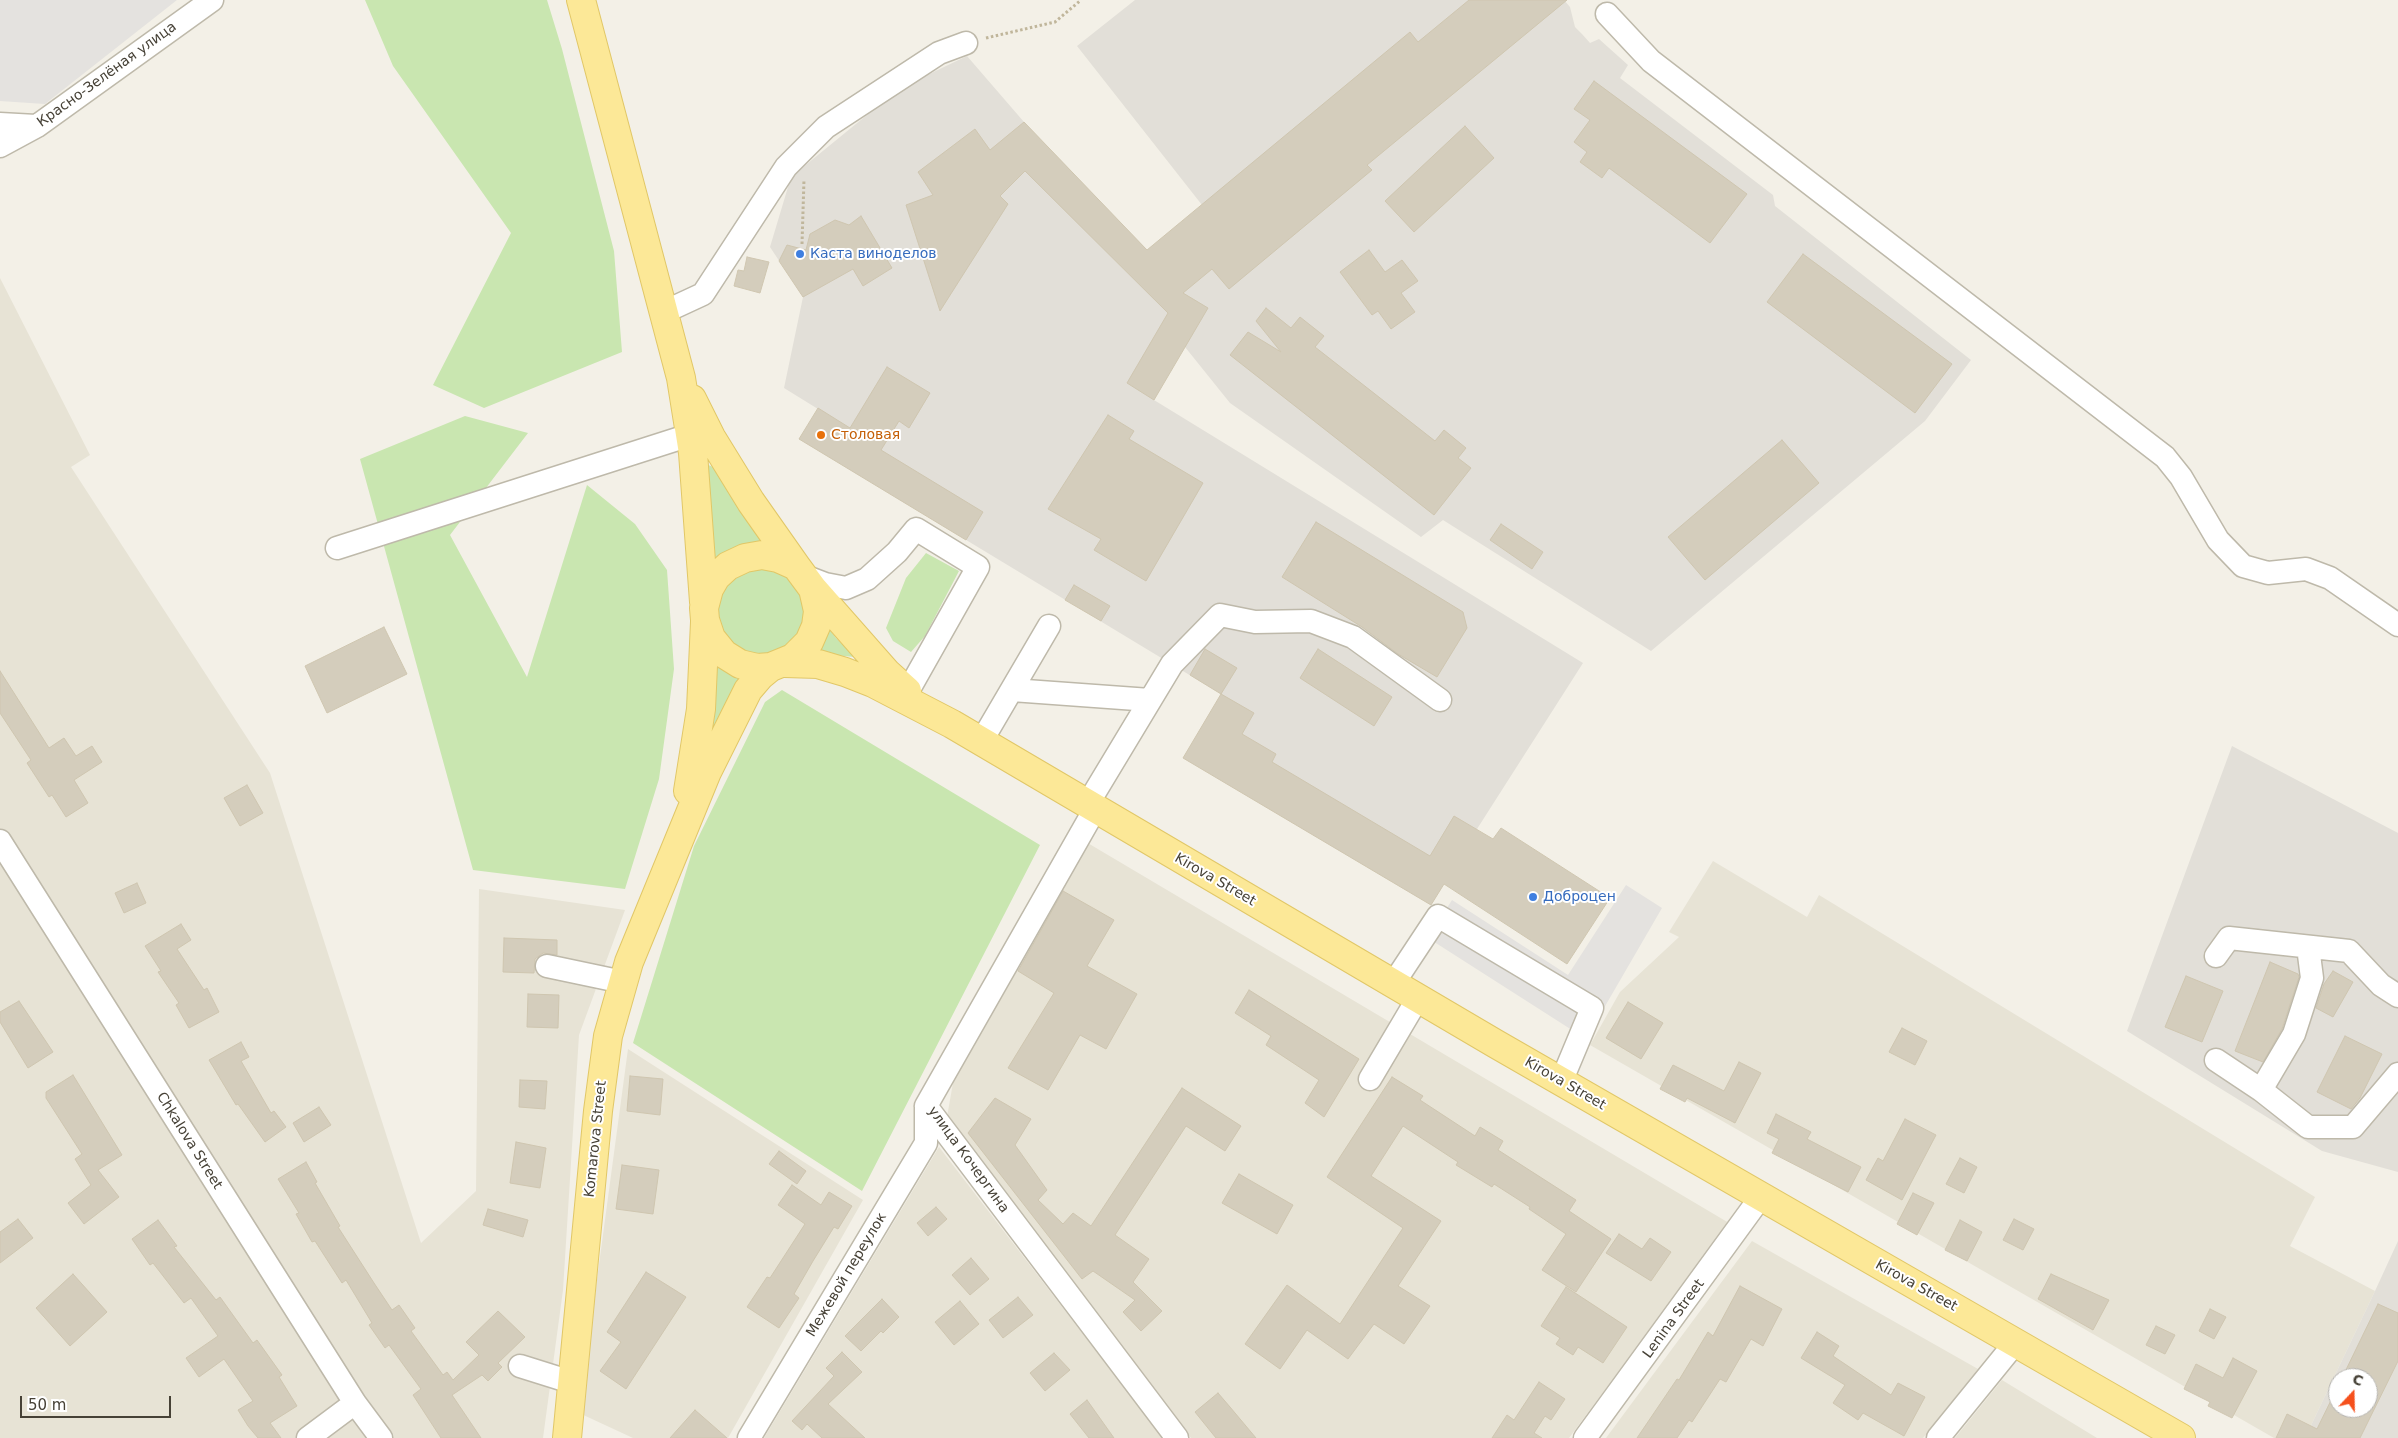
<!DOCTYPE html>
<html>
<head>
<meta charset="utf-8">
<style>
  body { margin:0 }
  #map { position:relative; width:2398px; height:1438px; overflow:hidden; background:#f3f0e7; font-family:"DejaVu Sans",sans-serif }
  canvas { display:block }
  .north { position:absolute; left:2328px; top:1368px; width:50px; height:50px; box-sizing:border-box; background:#fff; border:1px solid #b5b3af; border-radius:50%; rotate:21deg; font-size:14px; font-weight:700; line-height:20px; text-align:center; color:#464136 }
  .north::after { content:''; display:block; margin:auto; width:18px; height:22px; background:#f5501c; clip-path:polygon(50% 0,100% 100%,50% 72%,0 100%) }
  .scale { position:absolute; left:20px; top:1396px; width:151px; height:22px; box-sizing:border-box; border:2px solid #464136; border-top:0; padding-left:6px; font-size:15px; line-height:18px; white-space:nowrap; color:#464136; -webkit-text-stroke:4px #fff; paint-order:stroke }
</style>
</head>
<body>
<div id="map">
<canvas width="2398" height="1438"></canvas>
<div class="north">С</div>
<div class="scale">50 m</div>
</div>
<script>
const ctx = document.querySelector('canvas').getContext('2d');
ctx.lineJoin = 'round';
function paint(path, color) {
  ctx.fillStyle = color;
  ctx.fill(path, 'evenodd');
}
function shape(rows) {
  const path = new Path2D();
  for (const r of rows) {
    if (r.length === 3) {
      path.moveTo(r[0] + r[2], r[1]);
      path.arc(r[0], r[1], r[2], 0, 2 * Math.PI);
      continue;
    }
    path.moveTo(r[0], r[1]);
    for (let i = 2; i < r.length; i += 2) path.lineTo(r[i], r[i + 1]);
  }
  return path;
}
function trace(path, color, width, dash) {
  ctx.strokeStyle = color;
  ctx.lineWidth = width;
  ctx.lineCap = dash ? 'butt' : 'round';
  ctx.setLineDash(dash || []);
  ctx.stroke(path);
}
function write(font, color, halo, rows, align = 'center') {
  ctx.font = font + ' "DejaVu Sans",sans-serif';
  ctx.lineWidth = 4;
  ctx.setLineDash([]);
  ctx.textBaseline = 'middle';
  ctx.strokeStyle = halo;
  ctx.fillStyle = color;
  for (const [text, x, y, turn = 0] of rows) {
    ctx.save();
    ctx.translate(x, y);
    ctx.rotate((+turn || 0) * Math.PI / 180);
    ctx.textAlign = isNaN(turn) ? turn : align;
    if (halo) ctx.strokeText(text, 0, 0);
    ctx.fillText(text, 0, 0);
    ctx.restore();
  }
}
paint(shape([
  [0,278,90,455,71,467,270,773,421,1243,476,1191,479,889,625,910,579,1035,563,1290,543,1438,0,1438],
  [1086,842,1729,1223,1569,1438,1191,1438,947,1117,957,1060],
  [1713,861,1807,917,1819,895,2315,1197,2290,1246,2375,1291,2305,1438,2274,1438,1590,1045,1620,992,1679,937,1669,932],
  [628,1049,863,1200,728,1438,633,1438,579,1413],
  [939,1147,1163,1438,764,1438],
  [1752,1241,1978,1369,1923,1438,1606,1438],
  [2002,1380,2097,1438,1955,1438]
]), '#e7e3d5');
paint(shape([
  [1135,0,1564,0,1570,7,1575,27,1582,34,1590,43,1599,39,1628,65,1620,78,1773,195,1775,206,1971,360,1925,421,1651,651,1443,520,1421,537,1230,403,1185,347,1154,400,1583,663,1477,829,1431,905,1183,758,1221,694,799,439,818,409,784,388,803,297,770,247,791,177,900,88,967,56,1024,122,1147,250,1202,205,1077,46],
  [2232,746,2398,833,2398,1172,2322,1151,2127,1031],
  [2398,1241,2398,1438,2305,1438,2375,1291],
  [2338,1378,2368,1378,2368,1408,2338,1408]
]), '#e2dfd8');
paint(shape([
  [365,0,547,0,562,49,614,251,622,352,484,408,433,385,511,233,393,66],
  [465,416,528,433,450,535,527,677,587,485,635,524,667,570,674,669,659,779,625,889,473,870,360,459],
  [706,464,713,467,765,547,716,563,704,471],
  [926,553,959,571,925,636,911,652,893,641,886,628,906,578],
  [761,612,44],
  [826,625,836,638,855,657,811,653],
  [712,651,750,676,708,738],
  [782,690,1040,845,862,1191,633,1043,694,846,765,702]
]), '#c9e6b0');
paint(shape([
  [0,0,177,0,45,104,0,101],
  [1626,885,1662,908,1586,1039,1428,938,1452,900,1568,975]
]), '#e4e2df');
const building = shape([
  [1469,0,1567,0,1367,165,1372,170,1229,289,1212,269,1183,293,1208,308,1154,400,1127,383,1168,313,1025,171,1000,196,1008,204,940,311,906,205,933,195,918,172,975,129,990,150,1024,122,1147,250,1410,32,1418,42,1469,0],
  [1594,81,1747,194,1710,243,1609,168,1602,178,1580,162,1587,152,1574,142,1590,120,1574,109,1594,81],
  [1465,126,1494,158,1414,232,1385,201,1465,126],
  [861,216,892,268,863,286,853,269,803,297,779,261,787,245,806,250,810,234,835,220,849,225,861,216],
  [1369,250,1385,272,1402,260,1418,281,1401,293,1415,312,1391,329,1378,311,1372,315,1340,272,1369,250],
  [1803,254,1952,364,1915,413,1767,302,1803,254],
  [747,257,769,262,760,293,734,286,738,270,744,271,747,257],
  [1266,308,1291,328,1300,317,1324,336,1315,347,1435,441,1444,430,1466,448,1458,458,1471,468,1434,515,1230,355,1248,332,1281,352,1256,321,1266,308],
  [887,367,930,393,909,428,899,421,881,450,983,512,966,540,799,439,818,408,850,428,887,367],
  [1108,415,1134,431,1129,439,1203,483,1146,581,1094,550,1101,539,1048,509,1108,415],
  [1782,440,1819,483,1705,580,1668,537,1782,440],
  [1316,522,1463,612,1467,628,1437,677,1398,654,1362,627,1282,577,1316,522],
  [1501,524,1543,552,1532,569,1490,540,1501,524],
  [1074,585,1110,606,1101,621,1065,600,1074,585],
  [384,627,407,674,327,713,305,666,384,627],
  [1205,649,1237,668,1221,694,1190,675,1205,649],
  [1318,649,1392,697,1374,726,1300,678,1318,649],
  [0,671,49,748,64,738,76,756,92,746,102,762,74,780,88,803,66,817,52,795,49,797,27,763,31,760,0,713,0,671],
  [1221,694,1254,713,1242,734,1276,754,1272,762,1430,856,1454,816,1493,839,1501,828,1610,898,1567,964,1444,884,1431,905,1183,758,1221,694],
  [247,785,263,813,240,826,224,798,247,785],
  [137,883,146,903,124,913,115,893,137,883],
  [1063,891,1114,920,1087,966,1137,994,1106,1049,1080,1035,1048,1090,1008,1068,1054,993,1018,971,1063,891],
  [181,924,191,940,177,949,204,990,207,988,219,1012,189,1028,176,1005,179,1003,158,972,161,971,145,946,181,924],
  [504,938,557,940,557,955,543,953,535,959,534,973,503,972,504,938],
  [2270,962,2298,974,2299,977,2282,1029,2263,1062,2235,1051,2270,962],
  [2333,971,2353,982,2333,1017,2316,1008,2324,984,2333,971],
  [2186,976,2223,991,2202,1042,2165,1027,2186,976],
  [1249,990,1359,1059,1324,1117,1305,1103,1319,1080,1266,1045,1271,1036,1235,1013,1249,990],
  [528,994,559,995,558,1028,527,1027,528,994],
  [19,1001,53,1052,28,1068,0,1022,0,1012,19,1001],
  [1628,1002,1663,1023,1641,1059,1606,1038,1628,1002],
  [1902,1028,1927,1041,1915,1065,1889,1052,1902,1028],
  [2345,1036,2382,1054,2360,1098,2351,1109,2317,1092,2345,1036],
  [241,1042,249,1057,241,1061,271,1113,274,1111,286,1127,265,1142,238,1104,236,1105,209,1060,241,1042],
  [1739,1062,1761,1073,1735,1123,1687,1098,1685,1102,1660,1089,1673,1065,1724,1091,1739,1062],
  [73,1075,122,1155,98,1170,119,1197,84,1224,68,1203,91,1185,75,1159,82,1154,46,1098,46,1092,73,1075],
  [630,1076,663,1079,660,1115,627,1111,630,1076],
  [1392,1077,1423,1096,1420,1100,1475,1136,1480,1127,1503,1141,1498,1150,1576,1200,1569,1211,1611,1239,1576,1292,1542,1270,1566,1234,1529,1209,1530,1207,1494,1184,1492,1187,1456,1165,1458,1162,1403,1126,1371,1176,1441,1221,1398,1286,1430,1306,1404,1344,1374,1324,1348,1359,1307,1330,1280,1369,1245,1344,1287,1285,1340,1324,1403,1228,1327,1177,1392,1077],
  [520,1080,547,1081,545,1109,519,1107,520,1080],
  [1182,1088,1241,1126,1225,1151,1186,1126,1115,1235,1149,1259,1133,1282,1162,1311,1141,1331,1123,1312,1135,1300,1093,1271,1082,1279,968,1133,995,1098,1031,1119,1015,1145,1047,1190,1038,1200,1063,1224,1073,1213,1091,1226,1182,1088],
  [319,1107,331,1125,304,1142,293,1123,319,1107],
  [1776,1114,1811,1132,1807,1139,1861,1167,1848,1192,1772,1153,1779,1139,1767,1133,1776,1114],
  [1905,1119,1936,1135,1902,1200,1866,1180,1878,1158,1883,1161,1905,1119],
  [516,1142,546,1148,540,1188,510,1183,516,1142],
  [779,1151,806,1171,797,1184,769,1164,779,1151],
  [1960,1158,1977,1167,1964,1193,1946,1184,1960,1158],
  [306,1162,317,1182,315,1183,340,1226,338,1227,374,1283,392,1310,399,1305,415,1328,411,1331,443,1375,447,1372,453,1380,479,1355,466,1342,498,1311,525,1337,498,1363,502,1367,488,1381,482,1375,452,1395,481,1438,441,1438,413,1395,421,1389,389,1345,385,1348,369,1325,372,1323,346,1280,342,1283,315,1241,312,1242,296,1214,299,1213,278,1179,306,1162],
  [622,1165,659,1170,653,1214,616,1209,622,1165],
  [1239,1174,1293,1205,1277,1234,1222,1203,1239,1174],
  [792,1185,821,1205,829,1192,852,1206,838,1229,834,1227,813,1261,794,1294,799,1298,779,1328,747,1307,767,1277,770,1278,805,1224,778,1205,792,1185],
  [1913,1193,1934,1203,1917,1235,1897,1224,1913,1193],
  [936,1207,947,1219,928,1236,917,1223,936,1207],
  [488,1209,528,1220,523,1237,483,1225,488,1209],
  [18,1219,33,1238,0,1263,0,1232,18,1219],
  [2014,1219,2034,1229,2023,1250,2003,1240,2014,1219],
  [158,1220,177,1246,174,1247,216,1300,220,1297,253,1343,257,1340,282,1375,279,1377,297,1406,270,1423,281,1438,258,1438,248,1426,238,1410,253,1401,224,1359,199,1377,186,1358,218,1336,191,1298,184,1303,153,1263,150,1265,132,1239,158,1220],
  [1960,1220,1982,1232,1967,1261,1945,1250,1960,1220],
  [1619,1234,1642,1249,1650,1238,1671,1252,1651,1281,1606,1253,1619,1234],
  [971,1258,989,1279,970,1295,952,1275,971,1258],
  [646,1272,686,1297,626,1389,600,1371,621,1342,607,1332,646,1272],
  [73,1274,107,1312,70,1346,36,1308,73,1274],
  [2051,1274,2109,1300,2093,1330,2038,1299,2051,1274],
  [1740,1286,1782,1309,1763,1346,1751,1339,1726,1382,1720,1379,1692,1422,1689,1420,1677,1438,1637,1438,1677,1379,1679,1380,1708,1332,1713,1336,1740,1286],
  [1566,1287,1627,1327,1603,1363,1578,1347,1573,1355,1556,1344,1560,1338,1541,1326,1566,1287],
  [1018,1297,1033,1315,1003,1338,989,1320,1018,1297],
  [882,1299,899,1317,883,1333,881,1331,861,1351,845,1336,882,1299],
  [960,1301,979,1324,954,1345,935,1322,960,1301],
  [2378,1304,2398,1313,2398,1361,2360,1438,2276,1438,2287,1414,2317,1429,2338,1386,2338,1408,2368,1408,2368,1378,2342,1378,2378,1304],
  [2210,1309,2226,1317,2214,1339,2199,1331,2210,1309],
  [2156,1326,2175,1335,2165,1354,2146,1345,2156,1326],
  [1817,1332,1839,1346,1833,1356,1891,1395,1898,1383,1925,1397,1904,1436,1863,1413,1858,1420,1833,1403,1845,1385,1801,1358,1817,1332],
  [842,1352,862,1372,828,1404,865,1438,822,1438,807,1424,802,1430,792,1421,834,1376,826,1368,842,1352],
  [1054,1353,1070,1370,1045,1391,1030,1373,1054,1353],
  [2233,1358,2257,1371,2232,1418,2208,1406,2210,1402,2184,1389,2196,1364,2223,1378,2233,1358],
  [1539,1382,1565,1399,1551,1420,1545,1416,1534,1433,1542,1438,1492,1438,1507,1415,1514,1420,1539,1382],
  [1218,1393,1230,1407,1256,1438,1216,1438,1195,1412,1218,1393],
  [1087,1400,1114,1438,1089,1438,1070,1414,1087,1400],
  [695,1410,727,1438,670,1438,695,1410]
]);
paint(building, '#d4cdbc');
trace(building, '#cfc6b0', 1);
const minor = shape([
  [1607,14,1651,61,2165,457,2181,477,2218,540,2243,566,2268,573,2306,569,2330,578,2398,625],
  [0,124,36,126],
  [0,146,37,126,212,0],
  [662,313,703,294,786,167,826,127,939,53,966,43],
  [337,548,690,435],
  [804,576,825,584,846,588,867,579,897,552,916,529,978,567,908,691],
  [1012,690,1150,700],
  [981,742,1049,626],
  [1087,805,1172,664,1220,615,1255,622,1311,621,1353,637,1440,700],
  [1095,809,926,1106,1177,1438],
  [0,841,355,1403,381,1438],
  [2308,947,2312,978,2294,1034,2261,1090,2308,1127,2353,1127,2398,1074],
  [2216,956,2229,938,2349,951,2381,985,2398,996],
  [547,966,623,982],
  [1393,984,1438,916,1592,1008,1561,1082],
  [2216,1060,2261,1090],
  [1370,1079,1418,998],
  [520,1366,571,1382],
  [308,1438,355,1403],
  [749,1438,926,1143,926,1106],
  [1585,1438,1760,1198],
  [1938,1438,2016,1342]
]);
const major = shape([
  [581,0,681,378,693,453,704,602],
  [692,399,711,437,751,502,796,566],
  [813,589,887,673,907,691],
  [785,663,818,664,845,672,873,683,952,724,1496,1044,2181,1438],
  [688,791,701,709,705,622],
  [567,1438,598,1111,608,1036,629,962,707,772,748,690,760,676,771,667,793,658,809,642,816,626,818,611,813,589,796,566,778,558,762,555,745,558,728,566,716,577,709,589,704,608,705,620,711,638,724,654,740,664,757,668,771,667]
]);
trace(minor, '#beb9aa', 25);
trace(major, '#e1c767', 30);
trace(shape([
  [986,38,1055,22,1081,0],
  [802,244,804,179]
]), '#c0b69b', 3, [2.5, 2.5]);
trace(minor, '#fff', 22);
trace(major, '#fce897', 28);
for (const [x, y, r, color] of [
  [800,254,5,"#3f7fe0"],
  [821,435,5,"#e8710a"],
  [1533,897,5,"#3f7fe0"]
]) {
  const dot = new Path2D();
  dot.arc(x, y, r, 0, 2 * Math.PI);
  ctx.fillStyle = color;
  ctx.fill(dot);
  trace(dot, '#fff', 2);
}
write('14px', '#464136', '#fff', [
  ["Красно-Зелёная улица",107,75,-36],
  ["Kirova Street",1215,880,30],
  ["Kirova Street",1565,1084,30],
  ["Komarova Street",596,1139,-84],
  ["Chkalova Street",189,1141,58],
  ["улица Кочергина",968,1160,54],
  ["Межевой переулок",847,1275,-59],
  ["Kirova Street",1916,1286,29],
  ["Lenina Street",1674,1319,-54]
]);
write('14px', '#366cbe', '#fff', [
  ["Каста виноделов",810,254],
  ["Доброцен",1543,897]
], 'left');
write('14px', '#c56008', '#fff', [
  ["Столовая",831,435]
], 'left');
</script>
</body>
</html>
